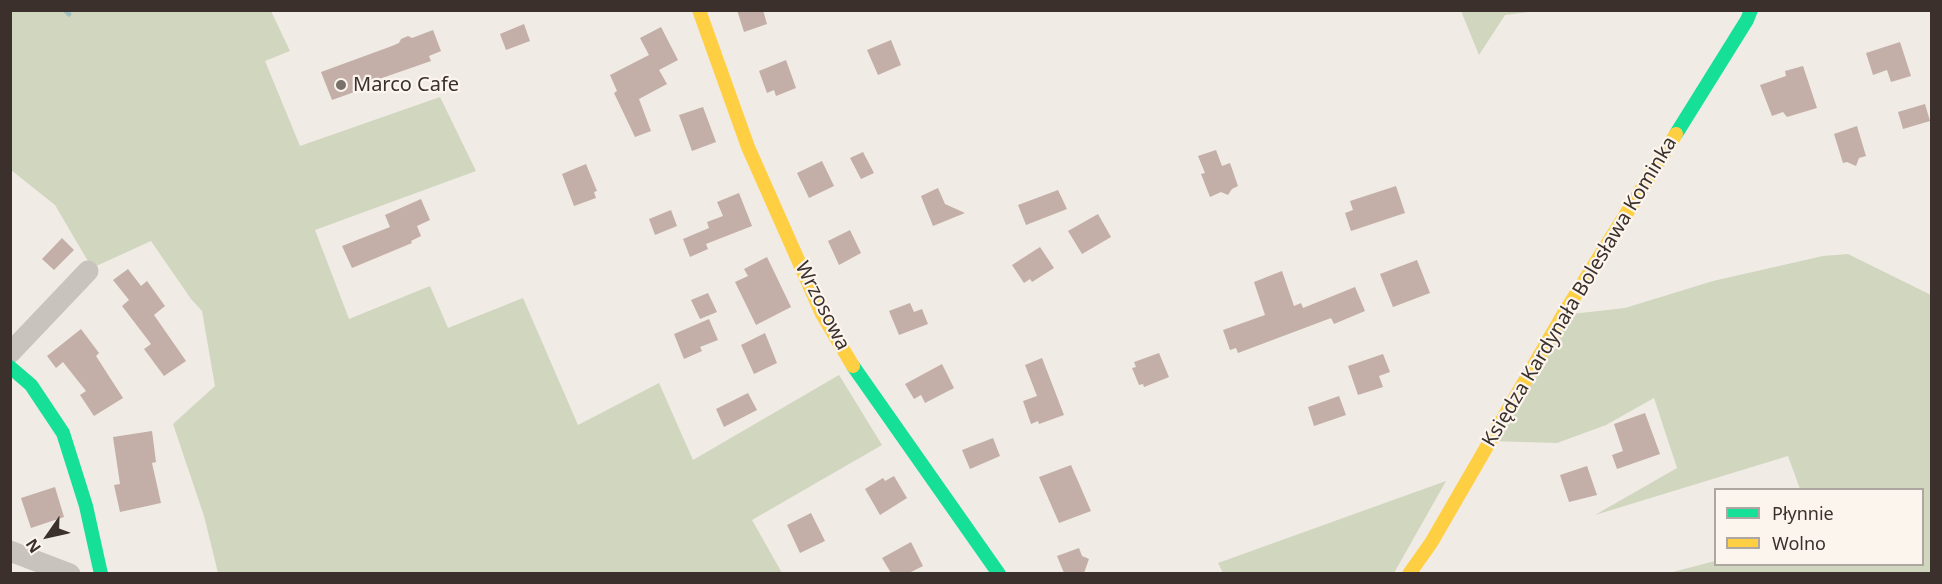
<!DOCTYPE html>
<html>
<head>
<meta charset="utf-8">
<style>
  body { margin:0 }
  #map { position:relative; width:1942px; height:584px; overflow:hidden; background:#f0ebe5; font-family:"Noto Sans",sans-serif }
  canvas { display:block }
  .frame { position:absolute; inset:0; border:12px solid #3b302b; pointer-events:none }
  .legend { position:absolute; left:1714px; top:488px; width:210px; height:78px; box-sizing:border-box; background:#fbf5ee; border:2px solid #aea6a0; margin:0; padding:8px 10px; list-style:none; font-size:18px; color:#3b302b }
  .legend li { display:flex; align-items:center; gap:12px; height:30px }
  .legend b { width:30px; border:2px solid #aea6a0 }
  .north { position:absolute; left:18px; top:506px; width:60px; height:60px; -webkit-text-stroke:4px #fbf5ee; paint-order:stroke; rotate:236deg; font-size:16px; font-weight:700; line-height:24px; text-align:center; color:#3b302b }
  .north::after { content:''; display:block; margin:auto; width:21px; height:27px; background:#3b302b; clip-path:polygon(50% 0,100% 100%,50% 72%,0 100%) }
</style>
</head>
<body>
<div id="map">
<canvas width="1942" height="584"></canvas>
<div class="frame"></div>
<ul class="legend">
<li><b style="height:8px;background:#16e098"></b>Płynnie</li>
<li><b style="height:8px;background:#ffcf43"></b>Wolno</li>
</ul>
<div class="north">N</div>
</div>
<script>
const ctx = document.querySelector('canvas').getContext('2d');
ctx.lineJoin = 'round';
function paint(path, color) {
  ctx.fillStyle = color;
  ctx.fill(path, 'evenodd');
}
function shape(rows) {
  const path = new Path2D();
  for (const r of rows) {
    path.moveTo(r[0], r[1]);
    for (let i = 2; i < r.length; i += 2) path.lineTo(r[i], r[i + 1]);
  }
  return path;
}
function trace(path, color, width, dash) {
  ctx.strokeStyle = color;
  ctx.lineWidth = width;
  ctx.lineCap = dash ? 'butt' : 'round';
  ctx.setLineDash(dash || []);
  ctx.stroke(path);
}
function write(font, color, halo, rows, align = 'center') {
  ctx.font = font + ' "Noto Sans",sans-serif';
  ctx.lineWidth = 4.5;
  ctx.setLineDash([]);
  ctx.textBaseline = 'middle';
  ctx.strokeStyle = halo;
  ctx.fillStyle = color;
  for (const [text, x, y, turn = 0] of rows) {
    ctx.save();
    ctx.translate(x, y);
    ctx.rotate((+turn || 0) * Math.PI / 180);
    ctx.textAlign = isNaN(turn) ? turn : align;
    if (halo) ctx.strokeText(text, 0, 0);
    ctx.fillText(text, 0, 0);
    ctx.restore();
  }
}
paint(shape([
  [10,11,271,11,290,51,265,61,300,146,440,97,476,171,315,230,349,319,430,286,448,328,523,298,578,425,659,383,693,460,839,375,882,445,752,520,782,573,218,573,204,516,173,424,215,386,202,311,191,299,151,241,92,268,55,205,11,170],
  [1461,11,1537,11,1505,15,1479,55],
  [1848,254,1931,295,1931,573,1669,573,1715,561,1716,564,1922,564,1922,490,1800,489,1788,456,1595,515,1677,468,1654,398,1606,425,1557,443,1490,441,1563,315,1625,308,1713,281,1823,256],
  [1446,481,1394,573,1223,573,1218,563]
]), '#d1d6bf');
trace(shape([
  [65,10,69,14]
]), '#a1c2c1', 5);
paint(shape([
  [737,10,763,10,767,24,744,32],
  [524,24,530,41,506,50,500,34],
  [661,27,678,60,659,70,667,84,639,99,651,131,635,137,614,93,617,91,610,75,649,55,640,38],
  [433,30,441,51,429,56,431,61,359,86,360,90,332,100,321,72,392,46,399,43,401,39,408,36,412,38],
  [891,40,901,65,878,75,867,50],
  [1900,42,1911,76,1891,82,1887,70,1873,75,1866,53],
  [786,60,796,88,776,96,774,90,767,93,759,71],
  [1803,66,1817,108,1787,117,1783,112,1772,116,1760,85,1786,76,1785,71],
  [1925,104,1930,121,1903,129,1898,112],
  [703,107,716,142,692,151,679,115],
  [1857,126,1866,156,1859,158,1856,166,1847,162,1843,163,1834,134],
  [1216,150,1222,166,1230,163,1238,186,1232,189,1228,195,1221,192,1210,197,1201,174,1205,173,1198,156],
  [863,152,874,173,861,179,850,158],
  [822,161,834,186,809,198,797,173],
  [586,164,597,191,594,192,596,198,574,206,562,174],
  [1396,186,1405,213,1351,231,1345,213,1353,210,1350,201],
  [938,188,945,204,965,213,933,226,921,196],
  [1058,190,1067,209,1026,225,1018,205],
  [739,193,752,226,706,244,708,249,690,257,683,239,709,228,707,222,723,216,717,202],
  [421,199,430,220,417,226,421,236,411,241,412,243,352,268,342,246,390,227,385,215],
  [671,210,677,226,655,235,649,219],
  [1098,214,1111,237,1082,254,1068,231],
  [850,230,861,253,839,265,828,241],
  [62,238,74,250,54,270,42,259],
  [1040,247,1054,268,1032,282,1030,279,1024,283,1012,265],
  [767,257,791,307,756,325,735,282,748,276,744,269],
  [1417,260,1430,293,1393,307,1380,274],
  [128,269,141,286,147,281,165,306,154,315,186,361,164,376,144,349,151,344,122,306,129,300,113,280],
  [1282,271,1294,306,1301,303,1303,308,1355,287,1365,311,1334,324,1331,318,1238,353,1236,348,1230,350,1223,330,1265,315,1254,282],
  [708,293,717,312,700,319,691,300],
  [910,303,914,312,922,309,928,324,899,335,889,311],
  [709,319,718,340,700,347,702,351,684,359,674,334],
  [81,329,99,353,96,356,123,398,94,416,80,395,86,391,63,362,56,368,47,356],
  [765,333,777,363,754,374,741,345],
  [1159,353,1169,377,1144,387,1143,384,1139,385,1132,368,1136,367,1134,362],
  [1383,354,1390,372,1379,376,1383,387,1358,395,1348,366],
  [1042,358,1064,415,1039,424,1038,421,1031,424,1023,401,1037,396,1025,365],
  [942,364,954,388,925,403,921,395,914,399,905,384],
  [748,393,757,410,724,427,716,409],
  [1339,396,1346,415,1314,426,1308,407],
  [1645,413,1660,454,1617,469,1612,455,1623,451,1614,424],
  [152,431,156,462,152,463,161,503,120,512,114,485,120,484,113,437],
  [993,438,1000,456,970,469,962,450],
  [1071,465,1091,511,1059,523,1039,477],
  [1587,466,1597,495,1569,502,1560,475],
  [894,476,907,498,880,515,865,489,883,478,885,481],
  [55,487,64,517,31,528,21,498],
  [811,513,825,541,800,553,787,525],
  [911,542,923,566,909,573,891,573,882,558],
  [1079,548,1082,556,1089,559,1084,573,1064,573,1057,556]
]), '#c3afa7');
trace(shape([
  [10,353,88,271],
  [10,551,70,574]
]), '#c9c3be', 21);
trace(shape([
  [1676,134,1747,20,1751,10],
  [853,366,999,574],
  [10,367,31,385,63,433,86,506,101,574]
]), '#16e098', 14);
trace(shape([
  [699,10,748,147,822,314,853,366],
  [1409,574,1431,543,1563,315,1676,134]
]), '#ffcf43', 14);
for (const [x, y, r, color] of [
  [341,85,6,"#7a716c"]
]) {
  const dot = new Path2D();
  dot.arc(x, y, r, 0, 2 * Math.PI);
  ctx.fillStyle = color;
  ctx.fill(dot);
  trace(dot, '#fbf5ee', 2);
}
write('20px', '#3b302b', '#fbf5ee', [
  ["Marco Cafe",353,85]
], 'left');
write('20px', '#3b302b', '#fbf5ee', [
  ["Księdza Kardynała Bolesława Kominka",1580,292,-59],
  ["Wrzosowa",822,306,63]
]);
</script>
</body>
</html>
